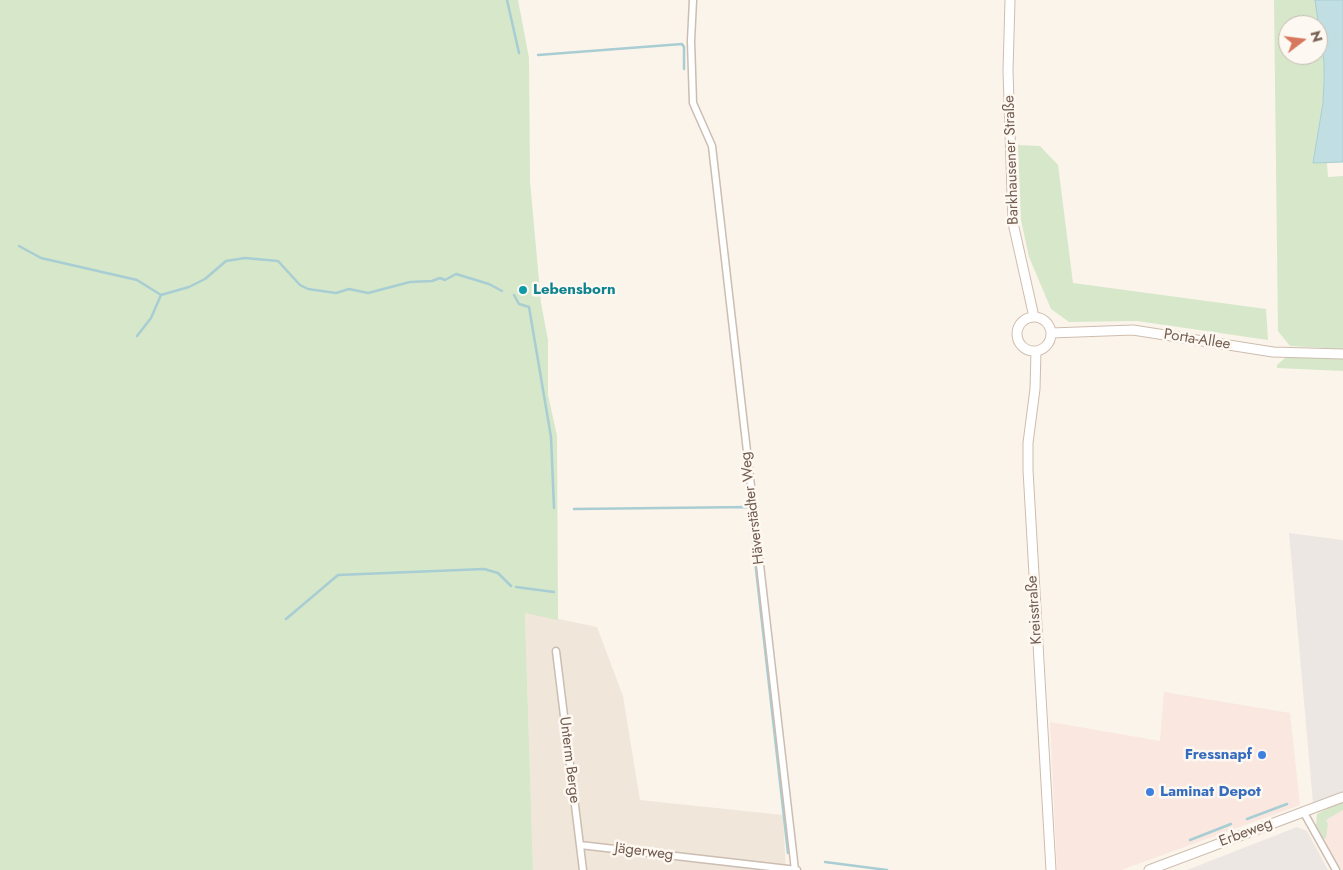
<!DOCTYPE html>
<html>
<head>
<meta charset="utf-8">
<style>
  body { margin:0 }
  #map { position:relative; width:1343px; height:870px; overflow:hidden; background:#fbf4eb; font-family:Jost,sans-serif }
  canvas { display:block }
  .north { position:absolute; left:1278px; top:15px; width:50px; height:50px; box-sizing:border-box; background:#fdf8f1; border:1px solid #c6bab1; border-radius:50%; rotate:75deg; font-size:14px; font-weight:700; line-height:20px; text-align:center; color:#735c50 }
  .north::after { content:''; display:block; margin:auto; width:18px; height:22px; background:#d7775e; clip-path:polygon(50% 0,100% 100%,50% 72%,0 100%) }
</style>
</head>
<body>
<div id="map">
<canvas width="1343" height="870"></canvas>
<div class="north">N</div>
</div>
<script>
const ctx = document.querySelector('canvas').getContext('2d');
ctx.lineJoin = 'round';
function paint(path, color) {
  ctx.fillStyle = color;
  ctx.fill(path, 'evenodd');
}
function shape(rows) {
  const path = new Path2D();
  for (const r of rows) {
    if (r.length === 3) {
      path.moveTo(r[0] + r[2], r[1]);
      path.arc(r[0], r[1], r[2], 0, 2 * Math.PI);
      continue;
    }
    path.moveTo(r[0], r[1]);
    for (let i = 2; i < r.length; i += 2) path.lineTo(r[i], r[i + 1]);
  }
  return path;
}
function trace(path, color, width, dash) {
  ctx.strokeStyle = color;
  ctx.lineWidth = width;
  ctx.lineCap = dash ? 'butt' : 'round';
  ctx.setLineDash(dash || []);
  ctx.stroke(path);
}
function write(font, color, halo, rows, align = 'center') {
  ctx.font = font + ' Jost,sans-serif';
  ctx.lineWidth = 5;
  ctx.setLineDash([]);
  ctx.textBaseline = 'middle';
  ctx.strokeStyle = halo;
  ctx.fillStyle = color;
  for (const [text, x, y, turn = 0] of rows) {
    ctx.save();
    ctx.translate(x, y);
    ctx.rotate((+turn || 0) * Math.PI / 180);
    ctx.textAlign = isNaN(turn) ? turn : align;
    if (halo) ctx.strokeText(text, 0, 0);
    ctx.fillText(text, 0, 0);
    ctx.restore();
  }
}
paint(shape([
  [525,612,597,627,623,696,640,800,783,815,786,870,533,870]
]), '#f1e6da');
paint(shape([
  [1164,692,1290,713,1300,805,1121,870,1057,870,1050,722,1160,741],
  [1343,810,1343,870,1341,870,1323,839,1326,838,1328,824,1326,820]
]), '#f9e7e0');
paint(shape([
  [1289,533,1343,540,1343,792,1313,803],
  [1297,827,1307,831,1328,870,1187,870]
]), '#ece7e3');
paint(shape([
  [0,0,518,0,529,58,530,181,541,303,548,340,548,395,557,436,558,620,525,613,533,870,0,870],
  [1274,0,1315,0,1317,9,1324,62,1323,103,1313,163,1327,163,1328,177,1343,176,1343,349,1290,346,1278,331],
  [1288,25,1318,25,1318,55,1288,55],
  [1018,145,1040,146,1058,165,1073,283,1266,309,1268,340,1137,321,1069,322,1051,309,1029,257,1021,220],
  [1286,357,1343,358,1343,371,1277,368,1277,365],
  [1343,801,1343,810,1326,820,1328,824,1326,838,1323,839,1316,826,1317,814]
]), '#d6e7ca');
const water = shape([
  [1315,0,1343,0,1343,162,1313,163,1323,103,1324,79,1324,62,1315,0]
]);
paint(water, '#c1dee3');
trace(water, '#a8cdd3', 1);
trace(shape([
  [507,0,519,53],
  [538,55,682,44,684,47,684,69],
  [19,246,41,258,137,280,161,295,189,287,205,279,226,261,245,258,278,261,300,285,308,289,336,293,349,289,368,293,410,282,432,281,440,278,445,280,456,274,489,284,502,291],
  [514,295,519,304,529,307,551,437,554,508],
  [137,336,151,318,161,295],
  [574,509,749,507,788,853],
  [516,587,554,592],
  [286,619,338,575,484,569,498,573,511,586],
  [1247,819,1287,804],
  [1190,840,1231,824],
  [825,862,887,870]
]), '#a8cdd3', 2.5);
const street = shape([
  [693,0,691,41,693,103,712,146,795,870],
  [556,651,583,870],
  [1303,811,1336,870],
  [580,845,797,870]
]);
const secondary = shape([
  [1010,0,1008,71,1013,223,1034,317],
  [1034,334,17],
  [1051,333,1133,330,1273,352,1343,354],
  [1036,351,1035,389,1028,443,1028,470,1051,870],
  [1149,870,1343,797]
]);
trace(street, '#ccbdb1', 9);
trace(secondary, '#cebdaf', 11);
trace(street, '#fff', 6);
trace(secondary, '#fff', 9);
for (const [x, y, r, color] of [
  [523,290,5,"#0f9aa8"],
  [1262,755,5,"#3f7fe0"],
  [1150,792,5,"#3f7fe0"]
]) {
  const dot = new Path2D();
  dot.arc(x, y, r, 0, 2 * Math.PI);
  ctx.fillStyle = color;
  ctx.fill(dot);
  trace(dot, '#fdf8f1', 2);
}
write('15px', '#735c50', '#fdf8f1', [
  ["Barkhausener Straße",1012,160,-92],
  ["Porta-Allee",1197,340,9],
  ["Häverstädter Weg",753,508,-97],
  ["Kreisstraße",1035,610,-94],
  ["Unterm Berge",569,760,83],
  ["Erbeweg",1246,833,-21],
  ["Jägerweg",644,852,7]
]);
write('bold 15px', '#0d838f', '#fdf8f1', [
  ["Lebensborn",533,290]
], 'left');
write('bold 15px', '#366cbe', '#fdf8f1', [
  ["Fressnapf",1252,755],
  ["Laminat Depot",1160,792,"left"]
], 'right');
</script>
</body>
</html>
